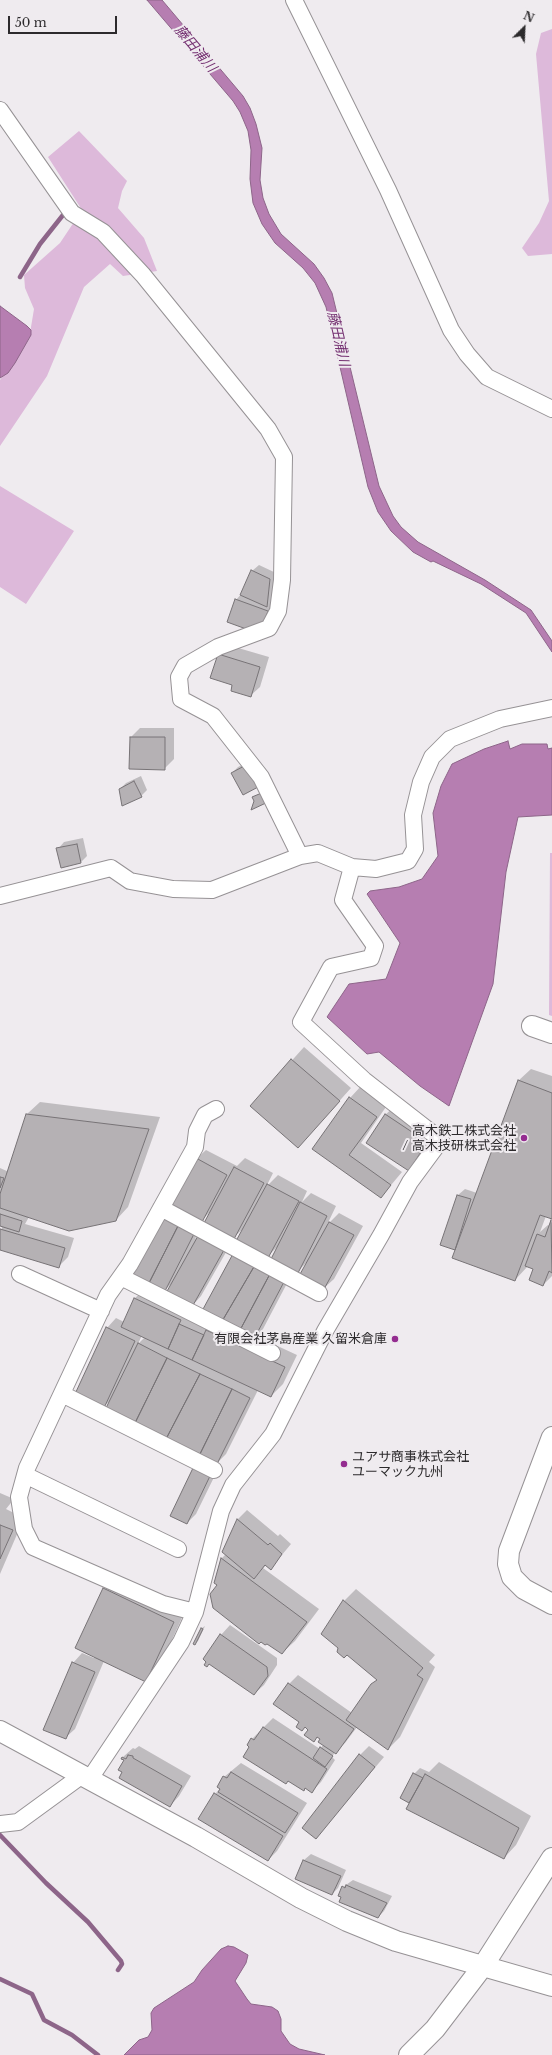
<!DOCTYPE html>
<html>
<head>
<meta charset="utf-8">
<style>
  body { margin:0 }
  #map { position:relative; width:552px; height:2055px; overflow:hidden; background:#efebef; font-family:"Libre Baskerville",serif }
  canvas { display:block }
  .north { position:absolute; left:504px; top:8px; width:40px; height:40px; -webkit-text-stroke:3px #efebef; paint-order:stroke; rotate:24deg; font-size:11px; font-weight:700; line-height:16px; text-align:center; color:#2c2a2c }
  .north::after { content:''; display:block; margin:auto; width:14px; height:18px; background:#2c2a2c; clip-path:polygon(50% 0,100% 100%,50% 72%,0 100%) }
  .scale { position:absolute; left:8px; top:16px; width:109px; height:18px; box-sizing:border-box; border:2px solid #2c2a2c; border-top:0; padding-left:5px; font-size:12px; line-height:14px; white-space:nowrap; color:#2c2a2c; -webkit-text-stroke:3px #efebef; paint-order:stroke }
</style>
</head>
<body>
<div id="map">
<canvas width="552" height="2055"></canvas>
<div class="north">N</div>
<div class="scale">50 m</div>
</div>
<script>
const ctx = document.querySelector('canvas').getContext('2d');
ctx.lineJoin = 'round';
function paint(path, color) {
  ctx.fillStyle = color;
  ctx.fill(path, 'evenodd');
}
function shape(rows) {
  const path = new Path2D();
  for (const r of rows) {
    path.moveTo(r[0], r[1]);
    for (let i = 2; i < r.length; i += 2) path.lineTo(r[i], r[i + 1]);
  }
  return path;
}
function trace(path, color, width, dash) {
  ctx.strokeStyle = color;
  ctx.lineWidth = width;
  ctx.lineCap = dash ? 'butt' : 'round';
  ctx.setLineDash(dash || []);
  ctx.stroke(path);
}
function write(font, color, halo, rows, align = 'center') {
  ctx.font = font + ' "Libre Baskerville","Noto Sans JP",serif';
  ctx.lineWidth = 4;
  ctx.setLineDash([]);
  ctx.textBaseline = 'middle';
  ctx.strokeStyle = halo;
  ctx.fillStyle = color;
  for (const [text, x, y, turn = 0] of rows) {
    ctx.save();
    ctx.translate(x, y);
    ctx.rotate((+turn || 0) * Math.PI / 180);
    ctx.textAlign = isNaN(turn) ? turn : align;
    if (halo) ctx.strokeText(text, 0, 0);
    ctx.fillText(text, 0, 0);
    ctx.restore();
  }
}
paint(shape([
  [552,29,552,254,528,256,522,248,539,223,549,201,536,54,541,33],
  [79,131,127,181,122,191,118,208,144,238,157,271,123,276,110,264,84,287,47,376,0,446,0,380,29,339,34,309,25,288,24,275,60,243,82,210,48,157],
  [0,486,74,531,26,604,0,587],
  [550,853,552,853,552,1016,549,1015]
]), '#ddb9da');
const water = shape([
  [147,0,162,0,243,96,250,108,256,124,262,148,260,180,263,198,269,214,281,234,314,264,324,278,332,293,379,486,393,516,401,527,418,542,485,580,531,610,552,641,552,652,526,613,481,584,433,561,431,562,413,552,391,531,378,512,368,487,326,307,315,283,303,268,275,243,262,224,253,203,250,179,251,150,248,131,240,112,233,101,147,0],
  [0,306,27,326,31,330,31,335,15,363,8,373,0,378,0,306],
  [508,741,510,749,522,744,547,744,548,749,552,748,552,815,518,817,506,872,493,984,449,1106,420,1086,379,1052,367,1054,327,1017,349,984,386,979,400,943,367,894,370,891,399,887,422,879,438,856,433,813,441,786,452,764,484,749,508,741],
  [228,1946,234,1947,248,1955,246,1963,235,1981,247,1999,251,2004,272,2007,278,2011,281,2019,281,2031,290,2044,299,2049,325,2055,124,2055,139,2040,148,2037,152,2030,151,2013,154,2008,194,1982,202,1970,221,1949,228,1946]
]);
paint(water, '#b67eb1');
trace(water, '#8d6589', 1);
paint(shape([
  [259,565,276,573,273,600,270,603,274,604,269,617,254,624,236,600,242,593,252,571],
  [228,645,269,657,260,687,250,696,233,684,218,654],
  [140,728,174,728,174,759,164,769,131,737],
  [255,758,243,794,232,773,238,767],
  [141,776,147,790,141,796,120,789,126,783],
  [83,838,87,856,81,862,62,867,58,849,64,842],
  [304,1047,351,1088,298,1147,251,1106],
  [531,1069,552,1076,552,1218,546,1216,540,1232,548,1225,550,1226,552,1221,552,1276,543,1285,534,1268,528,1266,515,1280,456,1249,442,1244,458,1195,465,1189,477,1193,518,1081],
  [362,1085,388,1104,361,1143,402,1172,381,1197,313,1149,350,1098],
  [40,1102,160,1117,128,1207,116,1220,29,1217,25,1224,74,1238,68,1257,59,1266,0,1249,2,1225,0,1225,0,1168,9,1172,27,1114],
  [395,1106,436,1133,418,1160,409,1170,385,1115],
  [206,1150,237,1166,245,1158,273,1173,266,1187,278,1175,307,1191,302,1202,311,1193,336,1206,327,1225,339,1213,363,1226,334,1279,324,1288,307,1262,297,1272,294,1270,263,1329,256,1336,297,1355,283,1384,271,1396,258,1390,226,1454,217,1463,111,1400,104,1406,107,1328,116,1318,124,1322,135,1298,145,1289,209,1329,245,1227,233,1238,211,1211,201,1221,203,1223,195,1239,208,1227,233,1240,201,1296,192,1306,172,1283,165,1290,196,1159],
  [279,1245,272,1259,268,1256],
  [142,1335,145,1337,138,1344],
  [219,1467,196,1514,187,1523,171,1515],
  [0,1493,14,1499,6,1509,24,1518,0,1574],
  [247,1510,278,1536,280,1534,291,1544,271,1568,266,1565,263,1568,319,1609,295,1641,282,1653,215,1583,222,1558,226,1554,223,1552,238,1519],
  [116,1577,186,1609,159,1668,146,1680,104,1661,75,1729,65,1738,73,1663,82,1653,94,1658,104,1589],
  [356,1589,435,1655,429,1662,435,1667,400,1737,388,1749,357,1727,345,1743,335,1752,332,1757,335,1760,321,1782,312,1791,306,1787,304,1789,251,1747,252,1739,273,1718,320,1749,324,1744,318,1736,314,1741,310,1730,305,1727,302,1730,289,1684,298,1675,352,1713,377,1680,344,1601],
  [230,1625,277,1658,277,1665,264,1685,254,1694,221,1635],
  [205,1626,198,1641,195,1644,202,1628],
  [139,1746,191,1776,179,1796,170,1806,124,1772,125,1760,123,1757,133,1748,135,1749],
  [369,1746,384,1757,316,1837,360,1755],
  [439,1762,531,1816,516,1845,504,1858,401,1797,414,1774,420,1768,429,1772],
  [241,1763,307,1803,277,1851,268,1860,215,1794,221,1788,224,1777],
  [311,1854,346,1870,338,1888,332,1894,296,1878,304,1860],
  [353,1880,392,1896,384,1911,378,1917,343,1887]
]), '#0003');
trace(shape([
  [20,277,40,244,63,215],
  [0,1835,46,1883,88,1922,121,1961,122,1964,118,1970],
  [0,1979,32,1994,44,2020,72,2035,98,2055]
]), '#8d6589', 4.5);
const building = shape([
  [251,570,270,579,267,607,240,595,251,570],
  [235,599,268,611,263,625,253,625,249,630,227,622,235,599],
  [218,654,260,667,251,697,231,691,232,685,210,678,218,654],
  [130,737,165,737,165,770,129,769,130,737],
  [248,764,260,786,243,795,231,773,248,764],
  [134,781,142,797,122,806,119,789,134,781],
  [264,792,268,802,251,810,254,801,252,797,264,792],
  [77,844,81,863,61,868,56,848,77,844],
  [291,1059,340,1101,298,1148,250,1106,291,1059],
  [518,1080,552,1093,552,1219,540,1215,515,1281,452,1258,518,1080],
  [349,1097,377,1117,349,1155,391,1185,381,1198,312,1149,349,1097],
  [26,1114,149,1129,116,1221,69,1231,0,1208,0,1194,26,1114],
  [385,1114,427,1142,409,1171,366,1143,385,1114],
  [196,1158,227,1175,202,1222,171,1205,196,1158],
  [234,1167,264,1183,234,1239,204,1223,234,1167],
  [0,1177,4,1178,0,1188,0,1177],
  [267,1184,299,1201,268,1258,236,1241,267,1184],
  [457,1195,471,1199,455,1250,440,1245,457,1195],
  [300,1202,327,1216,298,1273,271,1259,300,1202],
  [0,1214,22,1221,19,1232,0,1226,0,1214],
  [162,1215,179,1224,149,1283,131,1275,162,1215],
  [551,1220,552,1273,549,1271,543,1286,529,1280,533,1269,525,1266,537,1234,545,1237,551,1220],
  [329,1222,354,1235,324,1289,299,1276,329,1222],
  [179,1224,195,1232,165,1291,149,1283,179,1224],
  [0,1229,65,1248,59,1268,0,1250,0,1229],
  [198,1236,224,1250,192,1307,166,1293,198,1236],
  [234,1252,255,1265,221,1323,202,1311,234,1252],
  [255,1265,271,1272,239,1332,221,1323,255,1265],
  [271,1272,285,1280,254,1339,239,1332,271,1272],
  [134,1298,181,1320,168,1349,121,1327,134,1298],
  [179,1324,204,1335,192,1360,168,1349,179,1324],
  [106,1327,135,1341,104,1408,75,1394,106,1327],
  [206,1330,285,1367,271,1397,192,1360,206,1330],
  [138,1343,167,1358,135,1423,106,1408,138,1343],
  [167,1358,200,1374,166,1439,135,1423,167,1358],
  [200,1374,232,1389,199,1456,166,1439,200,1374],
  [232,1389,250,1398,217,1464,199,1456,232,1389],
  [193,1468,210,1476,187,1524,170,1516,193,1468],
  [237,1519,268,1545,270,1543,282,1554,271,1570,265,1565,254,1579,222,1552,237,1519],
  [0,1525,13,1530,0,1559,0,1525],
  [221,1558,307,1622,282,1654,267,1644,265,1645,261,1642,259,1644,213,1608,210,1594,217,1585,214,1583,221,1558],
  [103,1588,174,1622,146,1682,75,1648,103,1588],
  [343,1600,423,1668,417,1675,423,1679,388,1750,346,1720,371,1684,377,1680,347,1655,344,1658,337,1652,338,1648,321,1634,343,1600],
  [201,1628,203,1629,195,1645,193,1644,201,1628],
  [220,1634,267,1667,268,1676,254,1695,209,1664,207,1667,204,1665,206,1662,203,1659,220,1634],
  [72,1662,95,1672,66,1739,43,1730,72,1662],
  [288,1683,354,1729,336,1754,318,1742,320,1739,317,1737,314,1742,304,1735,308,1730,305,1727,302,1731,296,1727,299,1722,273,1704,288,1683],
  [263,1727,327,1769,312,1793,305,1788,304,1791,288,1781,286,1784,243,1757,249,1747,247,1745,251,1738,254,1740,263,1727],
  [320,1747,333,1756,325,1767,313,1758,320,1747],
  [359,1754,375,1767,316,1839,302,1828,359,1754],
  [128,1755,133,1756,133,1758,182,1786,170,1807,119,1778,122,1772,118,1770,124,1760,121,1759,122,1757,126,1759,128,1755],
  [231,1772,298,1813,285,1833,218,1792,220,1789,217,1787,223,1776,227,1778,231,1772],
  [413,1773,423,1778,409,1803,400,1798,413,1773],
  [425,1774,519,1828,504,1859,406,1809,425,1774],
  [214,1793,283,1836,268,1861,198,1819,214,1793],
  [303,1860,341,1876,332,1895,295,1879,303,1860],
  [346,1885,387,1903,378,1918,339,1902,341,1897,338,1896,342,1886,345,1888,346,1885]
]);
paint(building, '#b5b1b4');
trace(building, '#777376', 1);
const minor = shape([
  [294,0,388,190,451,330,467,354,487,377,552,409],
  [0,110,72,213,103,232,143,275,268,429,284,457,282,580,278,611,269,628,218,647,185,666,179,677,181,699,213,716,261,777,300,856],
  [0,896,111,868,130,881,173,889,212,890,300,856,318,853,352,867,376,869,408,861,415,849,413,815,421,782,432,757,450,739,500,719,552,708],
  [161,1208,319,1293],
  [20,1274,101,1311],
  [121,1277,272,1353],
  [62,1394,214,1470],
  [25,1475,178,1549],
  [195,1612,163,1604,33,1547,24,1529,19,1497,27,1468,108,1295,130,1264,195,1147,197,1131,205,1115,216,1109],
  [89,1780,181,1642,195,1612,221,1511,233,1485,273,1434,325,1331,381,1235,410,1182,441,1140,364,1080,301,1022,331,967,371,958,375,946,343,900,352,867],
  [0,1824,18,1822,81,1776]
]);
const tertiary = shape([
  [532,1026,552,1033],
  [552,1437,509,1551,508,1564,512,1577,524,1589,552,1604],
  [0,1731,196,1837,301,1898,347,1921,396,1941,552,1986],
  [409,2055,435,2029,483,1966,552,1858]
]);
trace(minor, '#969295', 18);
trace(tertiary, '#969295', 22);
trace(minor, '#fff', 16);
trace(tertiary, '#fff', 20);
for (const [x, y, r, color] of [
  [524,1138,4,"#942c90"],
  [395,1339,4,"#942c90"],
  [344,1464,4,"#942c90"]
]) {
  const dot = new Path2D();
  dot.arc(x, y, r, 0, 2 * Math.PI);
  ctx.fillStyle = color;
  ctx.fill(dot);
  trace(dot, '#efebef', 1.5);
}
write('13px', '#2c2a2c', '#efebef', [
  ["高木鉄工株式会社",516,1131],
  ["/ 高木技研株式会社",516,1146],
  ["有限会社茅島産業 久留米倉庫",387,1339],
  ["ユアサ商事株式会社",352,1457,"left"],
  ["ユーマック九州",352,1472,"left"]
], 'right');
write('italic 14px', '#743071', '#efebef', [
  ["藤田浦川",195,49,50],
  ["藤田浦川",338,339,77]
]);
</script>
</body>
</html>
